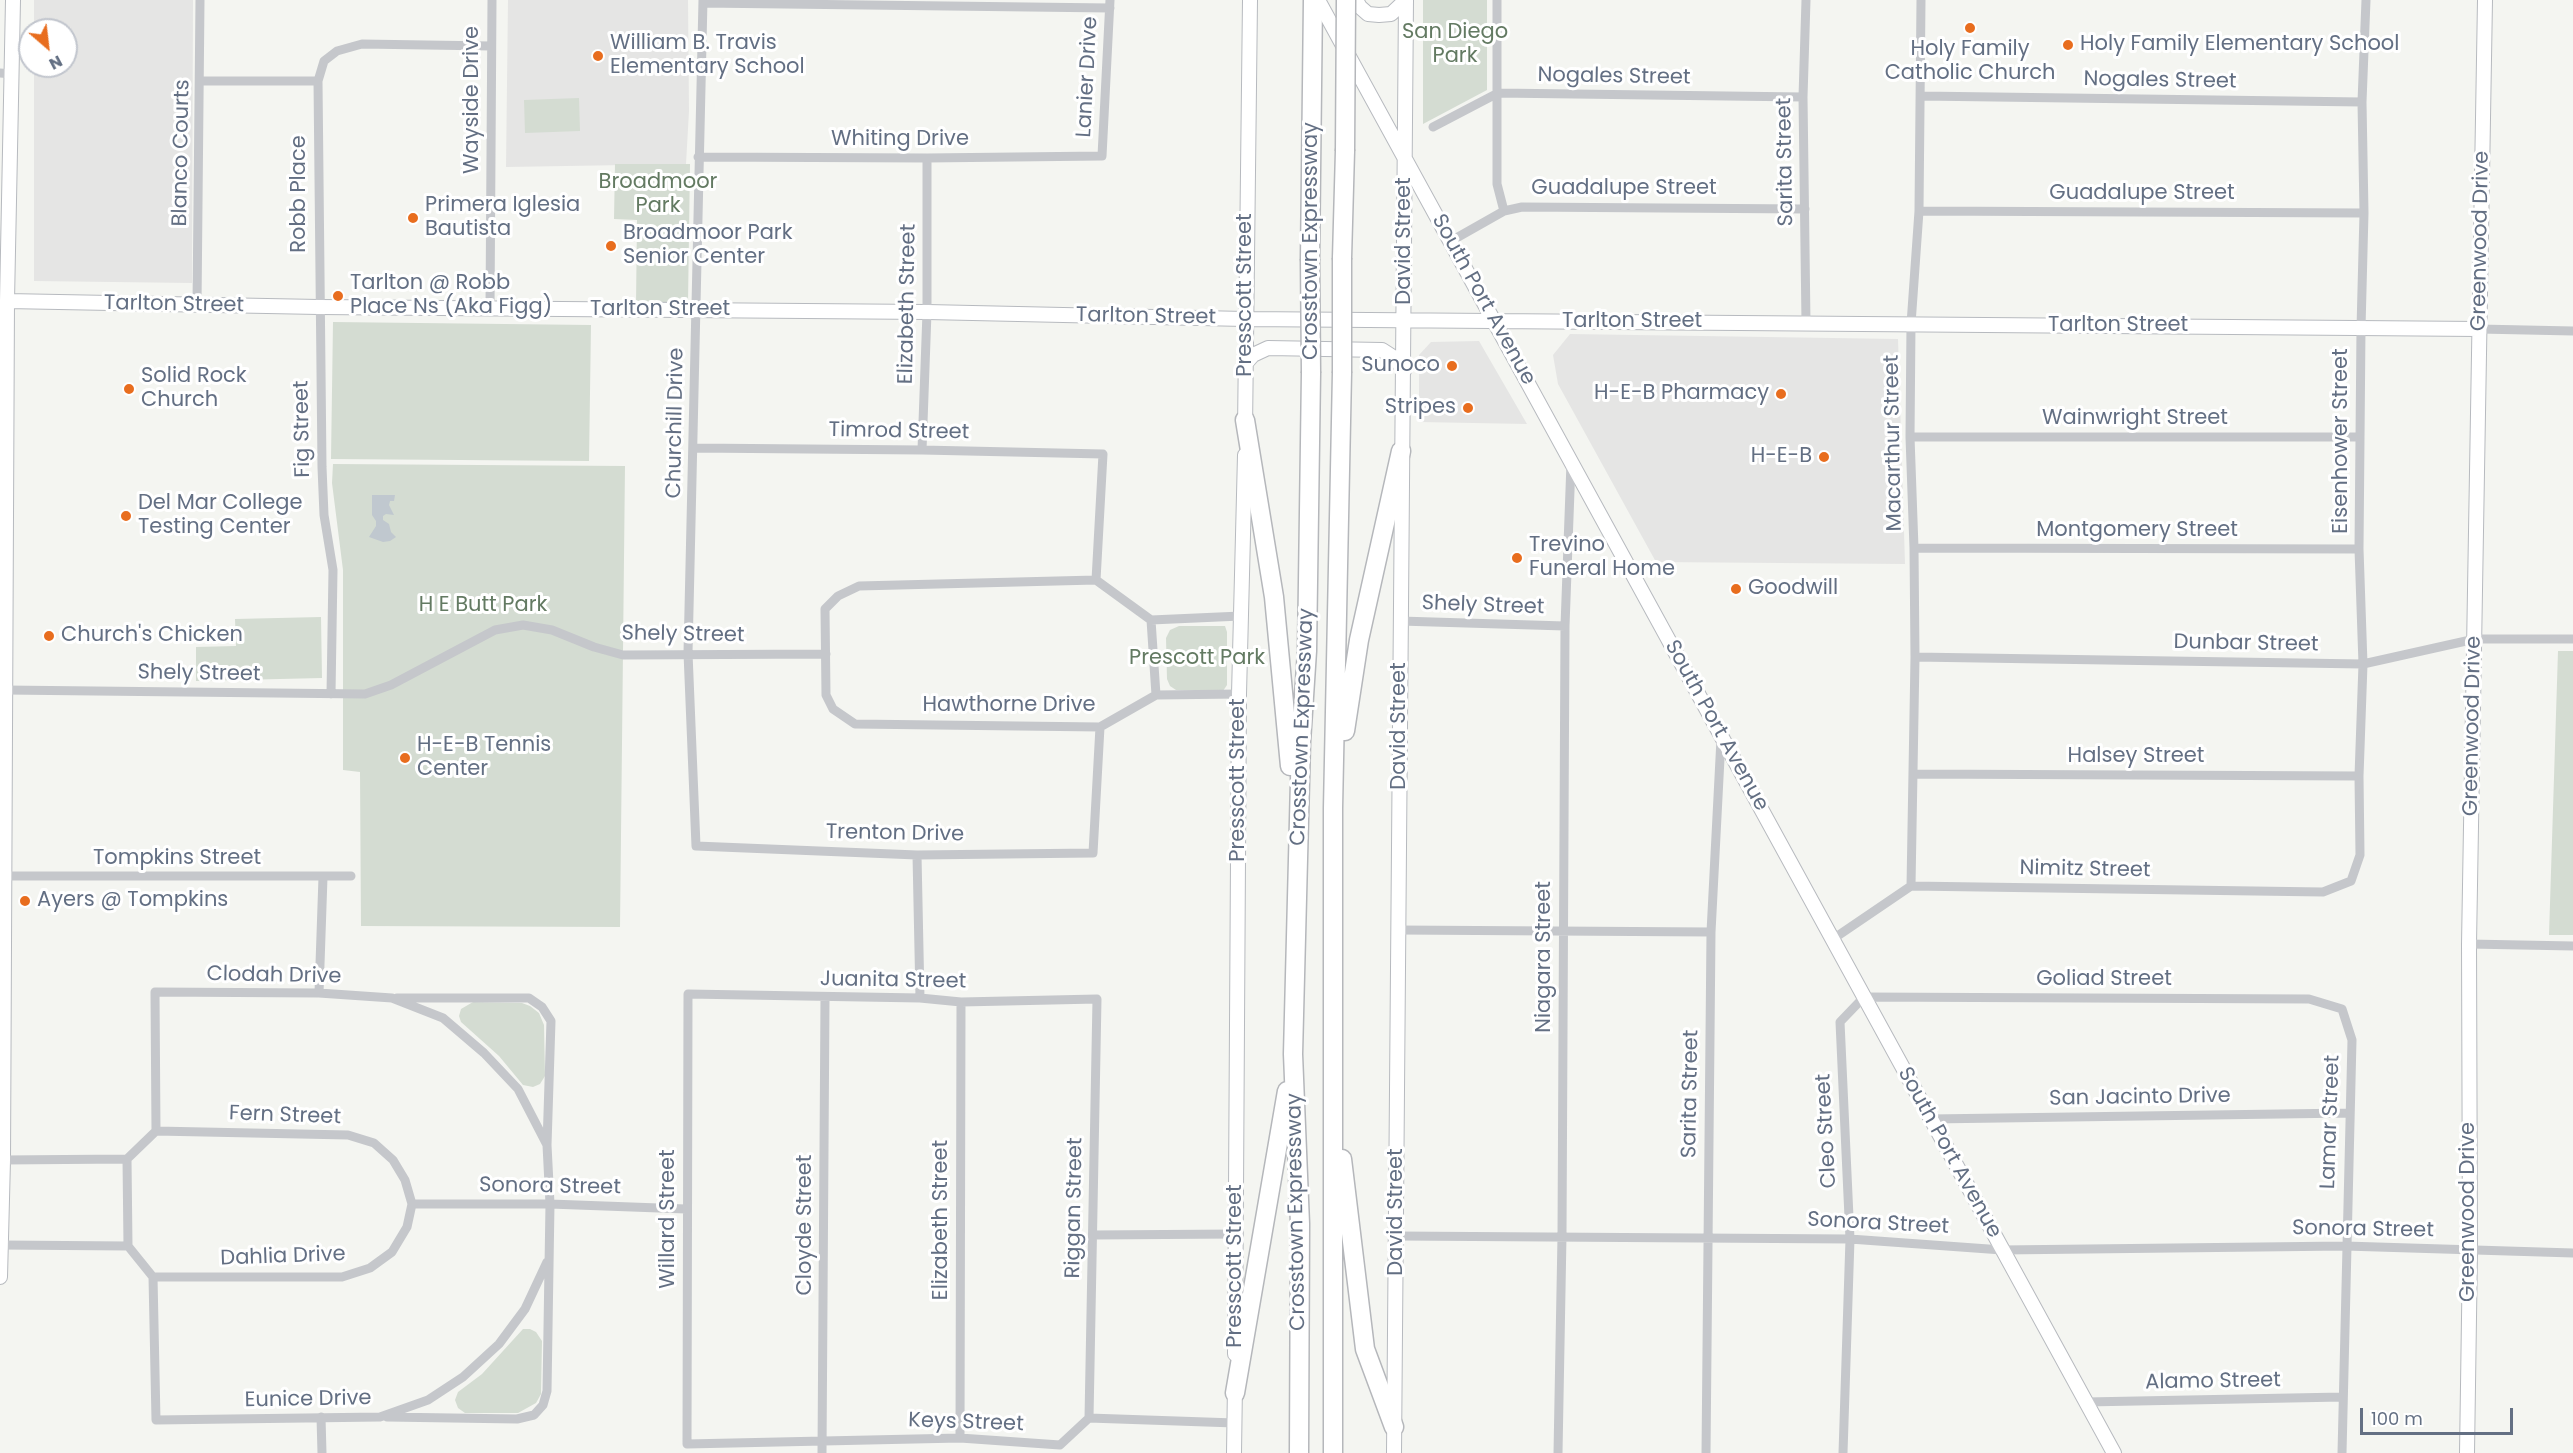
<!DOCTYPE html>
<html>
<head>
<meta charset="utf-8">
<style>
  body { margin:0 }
  #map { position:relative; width:2573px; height:1453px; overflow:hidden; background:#f4f5f1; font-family:Poppins,sans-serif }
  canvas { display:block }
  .north { position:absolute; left:18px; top:18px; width:60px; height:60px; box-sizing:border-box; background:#fff; border:2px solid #c1c5cd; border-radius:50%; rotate:152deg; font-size:16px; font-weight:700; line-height:24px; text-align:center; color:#636f83 }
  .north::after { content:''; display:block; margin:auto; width:21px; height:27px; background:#e86d1e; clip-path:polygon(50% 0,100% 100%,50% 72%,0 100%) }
  .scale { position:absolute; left:2360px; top:1408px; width:153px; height:27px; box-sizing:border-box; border:3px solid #636f83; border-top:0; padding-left:8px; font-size:18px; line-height:21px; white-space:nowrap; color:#636f83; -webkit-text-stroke:4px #fff; paint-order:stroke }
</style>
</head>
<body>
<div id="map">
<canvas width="2573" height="1453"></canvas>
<div class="north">N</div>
<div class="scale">100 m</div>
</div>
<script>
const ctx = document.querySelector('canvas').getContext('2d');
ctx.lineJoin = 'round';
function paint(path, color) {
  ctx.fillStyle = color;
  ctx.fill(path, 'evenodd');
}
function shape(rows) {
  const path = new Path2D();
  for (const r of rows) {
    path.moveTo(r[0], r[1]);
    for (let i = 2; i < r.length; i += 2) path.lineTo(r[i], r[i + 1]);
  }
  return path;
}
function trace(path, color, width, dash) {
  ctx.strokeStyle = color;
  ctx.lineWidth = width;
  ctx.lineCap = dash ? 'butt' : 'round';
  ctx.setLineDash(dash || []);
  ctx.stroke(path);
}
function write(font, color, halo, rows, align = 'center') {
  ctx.font = font + ' Poppins,sans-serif';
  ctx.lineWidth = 6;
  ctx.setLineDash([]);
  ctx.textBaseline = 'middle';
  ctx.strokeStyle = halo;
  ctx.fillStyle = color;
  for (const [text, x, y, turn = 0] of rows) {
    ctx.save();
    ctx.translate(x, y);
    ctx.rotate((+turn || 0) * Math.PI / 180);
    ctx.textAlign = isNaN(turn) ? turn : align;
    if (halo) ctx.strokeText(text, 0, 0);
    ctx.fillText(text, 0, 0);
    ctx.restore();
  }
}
paint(shape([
  [34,0,193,0,192,283,34,281,34,66,66,66,66,30,34,30],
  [508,0,688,0,689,111,686,164,506,167],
  [1570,334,1898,339,1905,564,1656,562,1558,384,1553,355],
  [1479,341,1527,424,1419,422,1419,355,1431,342]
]), '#e5e5e4');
paint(shape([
  [1423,0,1487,0,1487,90,1423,124],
  [579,98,580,131,525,133,524,100],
  [615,164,690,164,688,303,636,304,637,220,614,219],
  [333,322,591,325,589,461,331,459],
  [333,464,625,466,620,927,361,926,360,772,343,770,343,570,332,483],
  [321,617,322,678,196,681,196,647,236,646,235,619],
  [1179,626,1225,626,1227,632,1227,685,1223,691,1176,690,1170,686,1167,679,1166,638,1170,630],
  [2558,651,2573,651,2573,935,2549,935],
  [473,1002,522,1003,530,1006,539,1013,544,1025,545,1076,540,1084,533,1087,523,1085,499,1056,461,1022,459,1016,461,1009],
  [523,1329,530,1329,536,1332,542,1341,541,1394,536,1403,518,1413,465,1413,458,1408,455,1400,458,1392,482,1374]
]), '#d4dcd2');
paint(shape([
  [372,495,395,495,394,501,390,501,389,505,394,515,386,514,383,516,383,520,389,524,391,532,396,537,390,541,383,542,369,537,376,526,376,521,372,515]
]), '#c0c8cf');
const secondary = shape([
  [1318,0,2114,1453],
  [1356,0,1360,7,1368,14,1379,15,1391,14,1406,0],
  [7,301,319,307,927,312,1245,319,2479,329],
  [1245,364,1253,355,1268,348,1382,350,1396,359,1404,371],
  [1245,430,1250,0],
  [0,1277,3,1160,7,301,13,0],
  [1235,1354,1239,694,1245,455],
  [1234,1453,1235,1385],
  [1394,1453,1406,0],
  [2467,1453,2470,1250,2469,944,2485,0]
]);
const highway = shape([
  [1342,258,1345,151],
  [1310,259,1313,0],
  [1245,420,1274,597,1290,766],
  [1345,731,1359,640,1401,451],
  [1342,1159,1365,1349,1394,1427],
  [1235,1393,1287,1091],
  [1299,1453,1300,1224,1293,1054,1301,742,1307,651,1311,373],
  [1333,1453,1333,808,1342,373]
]);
trace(secondary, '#b7babf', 16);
trace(highway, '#b5b7bb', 21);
trace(shape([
  [703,0,688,653,696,846,917,855,1093,853,1100,727],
  [1497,0,1497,184,1504,211],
  [1806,0,1803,97,1806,323],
  [703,3,1110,8],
  [0,73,12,74],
  [201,81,318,81,324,61,337,51,362,44,491,46],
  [318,81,322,467,324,515,333,570,331,694],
  [1921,96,2362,102],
  [1433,127,1498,93,1803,97],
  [698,157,927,158,1102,156,1110,0],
  [1919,211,2364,213],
  [1451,241,1504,211,1522,207,1805,209],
  [197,305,200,0],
  [490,309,492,0],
  [2479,329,2573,331],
  [1910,437,2360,437],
  [694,448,922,450,1103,454,1096,580],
  [922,450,927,312,927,158],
  [1914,548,2359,549],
  [1151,620,1156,695],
  [1400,621,1565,626],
  [1915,657,2363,664,2475,639,2573,639],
  [5,690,365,694,391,685,495,630,523,625,552,630,594,647,623,655,826,654],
  [1239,694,1156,695,1100,727,855,724,833,709,826,695,825,609,838,596,859,586,1096,580,1151,620,1241,616],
  [1913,774,2359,776],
  [917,855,920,998],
  [4,876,351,876],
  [1911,886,1915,657,1914,548,1910,437,1911,324,1919,211,1921,0],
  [1398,930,1711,932],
  [1833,939,1911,886,2323,892,2351,881,2360,855,2359,776,2363,664,2359,549,2361,328,2364,213,2362,102,2366,0],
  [2469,944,2573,946],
  [319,993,323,877],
  [1931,1119,2350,1113],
  [156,1131,348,1135,374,1143,393,1160,405,1180,412,1204],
  [547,1145,518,1089,484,1053,443,1018,392,998,319,993,155,992,156,1131,127,1159,128,1246,153,1277,156,1420,380,1417,428,1400,463,1377,499,1344,525,1309,547,1262],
  [3,1160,127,1159],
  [412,1204,550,1204,686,1209],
  [1093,1235,1236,1234],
  [1397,1236,1850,1239,2002,1250,2345,1246,2573,1253],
  [1,1245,128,1246],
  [153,1277,342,1277,370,1268,392,1252,407,1227,412,1204],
  [2086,1402,2342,1397],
  [321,1417,322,1453],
  [387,1417,517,1419,534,1415,543,1405,547,1391,550,1204,547,1145,551,1021,542,1007,529,998,397,998],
  [1089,1418,1097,999,961,1002,920,998,688,994,687,1444,960,1438,1060,1445,1089,1418,1235,1423],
  [960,1438,961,1002],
  [822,1453,825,998],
  [1558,1453,1562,1236,1565,626,1571,463],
  [1706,1453,1711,932,1721,739],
  [1843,1453,1850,1239,1840,1022,1864,997,2309,999,2342,1009,2352,1040,2342,1453]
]), '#c5c7cb', 9);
trace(secondary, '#fff', 14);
trace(highway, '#fff', 18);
const highwayBridge = shape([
  [1345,151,1346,0],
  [1342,258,1342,373],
  [1310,259,1311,373]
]);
trace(highwayBridge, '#b5b7bb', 21, []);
trace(highwayBridge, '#fff', 18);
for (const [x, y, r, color] of [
  [1970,28,6,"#e86d1e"],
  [2068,45,6,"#e86d1e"],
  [598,56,6,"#e86d1e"],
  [413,218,6,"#e86d1e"],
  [611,246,6,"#e86d1e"],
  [338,296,6,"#e86d1e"],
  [1452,366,6,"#e86d1e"],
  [129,389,6,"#e86d1e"],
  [1781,394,6,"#e86d1e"],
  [1468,408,6,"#e86d1e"],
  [1824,457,6,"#e86d1e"],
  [126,516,6,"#e86d1e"],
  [1517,558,6,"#e86d1e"],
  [1736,589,6,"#e86d1e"],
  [49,636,6,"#e86d1e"],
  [405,758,6,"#e86d1e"],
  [25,901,6,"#e86d1e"]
]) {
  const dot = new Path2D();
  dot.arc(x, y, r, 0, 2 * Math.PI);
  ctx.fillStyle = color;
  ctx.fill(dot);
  trace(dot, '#fff', 2);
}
write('21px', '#637a62', '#fff', [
  ["San Diego",1455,33],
  ["Park",1455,57],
  ["Broadmoor",658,183],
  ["Park",658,207],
  ["H E Butt Park",483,606],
  ["Prescott Park",1197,659]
]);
write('21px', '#636f83', '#fff', [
  ["William B. Travis",610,44],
  ["Elementary School",610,68],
  ["Holy Family Elementary School",2080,45],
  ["Holy Family",1970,50,"center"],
  ["Catholic Church",1970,74,"center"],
  ["Primera Iglesia",425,206],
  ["Bautista",425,230],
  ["Broadmoor Park",623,234],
  ["Senior Center",623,258],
  ["Tarlton @ Robb",350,284],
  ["Place Ns (Aka Figg)",350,308],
  ["Sunoco",1440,366,"right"],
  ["Solid Rock",141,377],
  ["Church",141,401],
  ["H-E-B Pharmacy",1769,394,"right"],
  ["Stripes",1456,408,"right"],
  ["H-E-B",1812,457,"right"],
  ["Del Mar College",138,504],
  ["Testing Center",138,528],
  ["Trevino",1529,546],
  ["Funeral Home",1529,570],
  ["Goodwill",1748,589],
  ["Church's Chicken",61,636],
  ["H-E-B Tennis",417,746],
  ["Center",417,770],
  ["Ayers @ Tompkins",37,901]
], 'left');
write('21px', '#636f83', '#fff', [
  ["Lanier Drive",1088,77,-87],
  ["Nogales Street",1614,77,1],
  ["Nogales Street",2160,81,1],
  ["Wayside Drive",473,100,-90],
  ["Whiting Drive",900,140],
  ["Blanco Courts",182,153,-89],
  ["Sarita Street",1786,162,-91],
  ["Guadalupe Street",1624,189],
  ["Robb Place",300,194,-90],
  ["Guadalupe Street",2142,194],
  ["Crosstown Expressway",1312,241,-90],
  ["David Street",1405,241,-90],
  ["Greenwood Drive",2481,241,-89],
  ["Presscott Street",1246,295,-90],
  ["South Port Avenue",1483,300,61],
  ["Elizabeth Street",908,304,-89],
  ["Tarlton Street",174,305,1],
  ["Tarlton Street",660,310],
  ["Tarlton Street",1146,317,1],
  ["Tarlton Street",1632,322],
  ["Tarlton Street",2118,326],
  ["Wainwright Street",2135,419],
  ["Churchill Drive",676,423,-89],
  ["Fig Street",303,429,-91],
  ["Timrod Street",899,432,1],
  ["Eisenhower Street",2342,441,-90],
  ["Macarthur Street",1894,443,-91],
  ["Montgomery Street",2137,531],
  ["Shely Street",1483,606,2],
  ["Shely Street",683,635,1],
  ["Dunbar Street",2246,644,1],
  ["Shely Street",199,674,1],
  ["Hawthorne Drive",1009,706],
  ["David Street",1400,726,-90],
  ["South Port Avenue",1716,726,61],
  ["Greenwood Drive",2473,726,-89],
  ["Crosstown Expressway",1303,727,-88],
  ["Halsey Street",2136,757],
  ["Presscott Street",1239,780,-90],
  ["Trenton Drive",895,834,1],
  ["Tompkins Street",177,859],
  ["Nimitz Street",2085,870,1],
  ["Niagara Street",1545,957,-90],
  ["Clodah Drive",274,976,1],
  ["Goliad Street",2104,980],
  ["Juanita Street",893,981,1],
  ["Sarita Street",1691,1094,-89],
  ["San Jacinto Drive",2140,1098,-1],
  ["Fern Street",285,1116,2],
  ["Lamar Street",2331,1122,-88],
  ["Cleo Street",1827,1131,-93],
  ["South Port Avenue",1949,1153,61],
  ["Sonora Street",550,1187,1],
  ["Riggan Street",1075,1208,-89],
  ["Crosstown Expressway",1297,1212,-91],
  ["David Street",1397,1212,-90],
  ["Greenwood Drive",2469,1212,-90],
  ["Willard Street",669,1219,-90],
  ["Elizabeth Street",942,1220,-90],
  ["Sonora Street",1878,1224,3],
  ["Cloyde Street",806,1225,-90],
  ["Sonora Street",2363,1230,1],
  ["Dahlia Drive",283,1257,-2],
  ["Presscott Street",1236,1266,-90],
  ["Alamo Street",2213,1382,-1],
  ["Eunice Drive",308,1400,-1],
  ["Keys Street",966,1423,2]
]);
</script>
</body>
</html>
